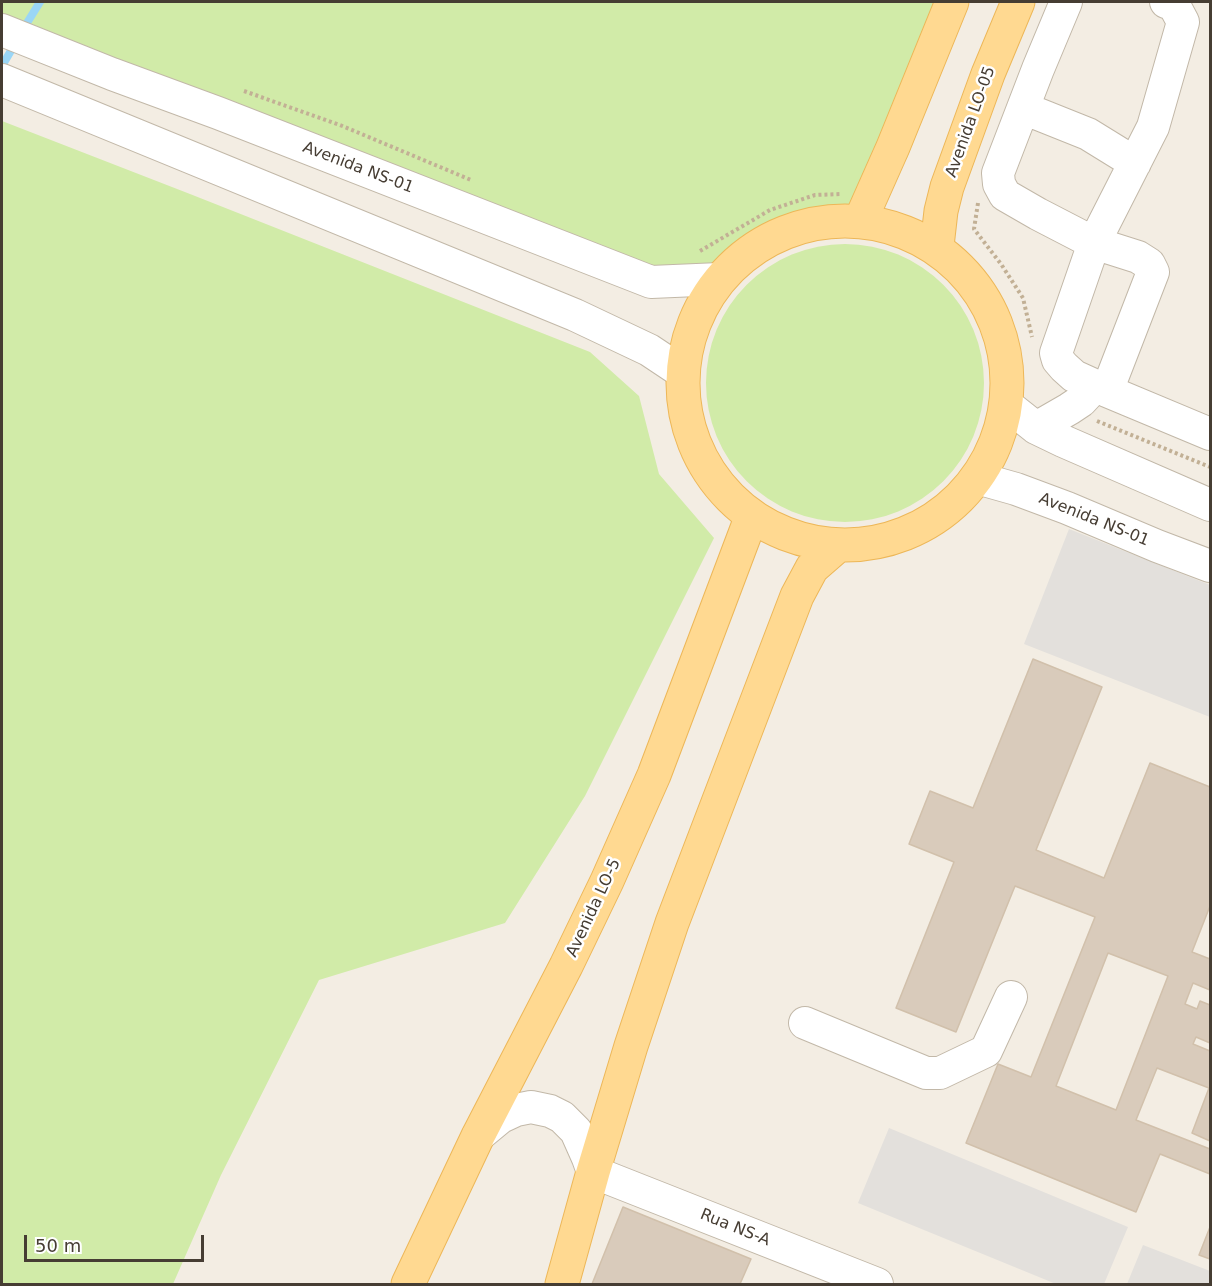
<!DOCTYPE html>
<html>
<head>
<meta charset="utf-8">
<style>
  body { margin:0 }
  #map { position:relative; width:1212px; height:1286px; overflow:hidden; background:#f3ede3; font-family:"DejaVu Sans",sans-serif }
  canvas { display:block }
  .frame { position:absolute; inset:0; border:3px solid #463d33; pointer-events:none }
  .scale { position:absolute; left:24px; top:1235px; width:180px; height:27px; box-sizing:border-box; border:3px solid #463d33; border-top:0; padding-left:8px; font-size:18px; line-height:21px; white-space:nowrap; color:#463d33; -webkit-text-stroke:4px #fff; paint-order:stroke }
</style>
</head>
<body>
<div id="map">
<canvas width="1212" height="1286"></canvas>
<div class="frame"></div>
<div class="scale">50 m</div>
</div>
<script>
const ctx = document.querySelector('canvas').getContext('2d');
ctx.lineJoin = 'round';
function paint(path, color) {
  ctx.fillStyle = color;
  ctx.fill(path, 'evenodd');
}
function shape(rows) {
  const path = new Path2D();
  for (const r of rows) {
    if (r.length === 3) {
      path.moveTo(r[0] + r[2], r[1]);
      path.arc(r[0], r[1], r[2], 0, 2 * Math.PI);
      continue;
    }
    path.moveTo(r[0], r[1]);
    for (let i = 2; i < r.length; i += 2) path.lineTo(r[i], r[i + 1]);
  }
  return path;
}
function trace(path, color, width, dash) {
  ctx.strokeStyle = color;
  ctx.lineWidth = width;
  ctx.lineCap = dash ? 'butt' : 'round';
  ctx.setLineDash(dash || []);
  ctx.stroke(path);
}
function write(font, color, halo, rows, align = 'center') {
  ctx.font = font + ' "DejaVu Sans",sans-serif';
  ctx.lineWidth = 5;
  ctx.setLineDash([]);
  ctx.textBaseline = 'middle';
  ctx.strokeStyle = halo;
  ctx.fillStyle = color;
  for (const [text, x, y, turn = 0] of rows) {
    ctx.save();
    ctx.translate(x, y);
    ctx.rotate((+turn || 0) * Math.PI / 180);
    ctx.textAlign = isNaN(turn) ? turn : align;
    if (halo) ctx.strokeText(text, 0, 0);
    ctx.fillText(text, 0, 0);
    ctx.restore();
  }
}
paint(shape([
  [2,2,969,2,907,158,861,219,784,231,720,279,651,282,2,30],
  [2,121,190,194,590,352,639,396,659,474,714,538,585,796,505,923,319,980,221,1175,173,1284,2,1284],
  [845,383,139]
]), '#d1eba8');
paint(shape([
  [1069,529,1210,585,1210,717,1024,644],
  [889,1128,1128,1227,1104,1284,1056,1284,858,1203],
  [1143,1245,1210,1271,1210,1284,1127,1284]
]), '#e3e0dc');
trace(shape([
  [22,31,40,2],
  [2,66,16,42]
]), '#9ad6f6', 8);
const building = shape([
  [1033,659,1102,687,1036,850,1104,878,1150,763,1210,787,1210,906,1192,952,1210,959,1210,990,1193,983,1185,1004,1197,1009,1200,1001,1210,1005,1210,1043,1196,1037,1193,1044,1210,1051,1210,1141,1192,1133,1209,1088,1157,1068,1136,1120,1210,1149,1210,1174,1160,1154,1136,1212,966,1143,998,1064,1031,1077,1095,917,1015,886,956,1032,896,1008,954,862,909,844,930,791,973,808,1033,659],
  [1108,953,1168,976,1116,1110,1056,1086,1108,953],
  [623,1207,751,1259,740,1284,592,1284,623,1207],
  [1210,1227,1210,1259,1199,1255,1210,1227]
]);
paint(building, '#d9cbbb');
trace(building, '#d1c0ab', 1.5);
const minor = shape([
  [1066,2,1038,69,998,173,999,184,1005,195,1038,214,1094,243,1056,353,1058,360,1064,367,1074,376,1107,391,1210,434],
  [2,30,112,74,218,113,651,282,720,279],
  [2,80,575,315,649,350,682,372],
  [1023,108,1088,134,1135,163],
  [1107,391,1153,272,1149,264,1138,257,1094,243,1153,127,1183,22,1174,5,1166,2],
  [1007,405,1036,428,1063,441,1210,505],
  [1036,428,1069,409,1081,401,1095,386],
  [977,478,1016,489,1067,508,1157,546,1210,566],
  [805,1023,926,1073,940,1073,986,1051,1011,997],
  [478,1136,501,1117,516,1110,531,1107,550,1111,562,1117,576,1131,588,1158,593,1172,877,1284]
]);
const major = shape([
  [861,219,893,147,952,2],
  [845,383,162],
  [937,246,941,211,947,187,988,74,1018,2],
  [408,1284,478,1136,566,966,607,881,654,775,751,518],
  [562,1284,593,1172,631,1046,672,923,797,596,812,568,835,548]
]);
trace(minor, '#c2b8a8', 34);
trace(major, '#edb758', 35);
trace(shape([
  [244,91,340,125,471,180],
  [978,203,974,229,1001,264,1023,298,1032,337],
  [700,251,770,210,815,195,841,194],
  [1097,421,1210,467]
]), '#c2b095', 4, [3, 3]);
trace(minor, '#fff', 32);
trace(major, '#ffd991', 33);
write('16px', '#463d33', '#fff', [
  ["Avenida LO-05",971,122,-70],
  ["Avenida NS-01",358,168,21],
  ["Avenida NS-01",1094,520,22],
  ["Avenida LO-5",594,908,-65],
  ["Rua NS-A",735,1228,22]
]);
</script>
</body>
</html>
